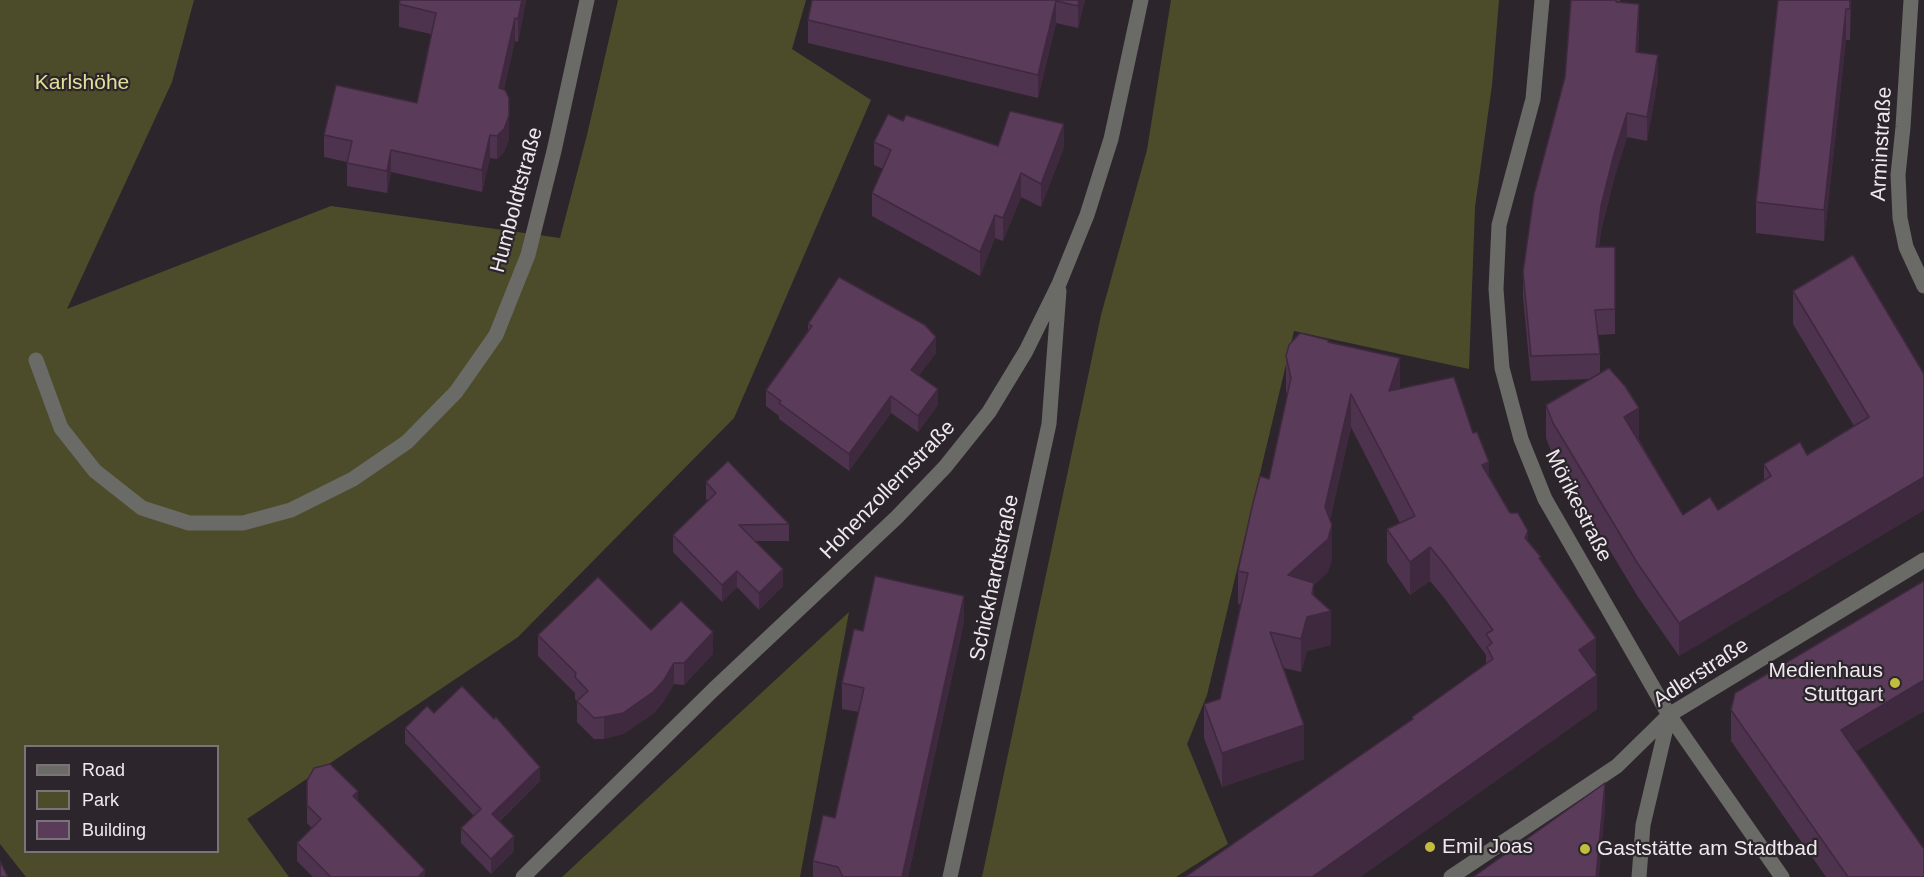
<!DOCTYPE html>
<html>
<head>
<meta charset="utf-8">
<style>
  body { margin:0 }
  #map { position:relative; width:1924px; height:877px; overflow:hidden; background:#2c262c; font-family:Arial,sans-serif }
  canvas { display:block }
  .legend { position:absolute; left:24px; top:745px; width:195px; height:108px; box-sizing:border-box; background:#2c262c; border:2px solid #7a7479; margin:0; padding:8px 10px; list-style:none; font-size:18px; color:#eee9ed }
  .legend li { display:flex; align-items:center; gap:12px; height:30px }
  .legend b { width:30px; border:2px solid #7a7479 }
</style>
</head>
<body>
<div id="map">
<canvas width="1924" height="877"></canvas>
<ul class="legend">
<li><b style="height:8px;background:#6a6a66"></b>Road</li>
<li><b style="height:16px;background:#4d4c2a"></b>Park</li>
<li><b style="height:16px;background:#5a3b59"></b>Building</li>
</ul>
</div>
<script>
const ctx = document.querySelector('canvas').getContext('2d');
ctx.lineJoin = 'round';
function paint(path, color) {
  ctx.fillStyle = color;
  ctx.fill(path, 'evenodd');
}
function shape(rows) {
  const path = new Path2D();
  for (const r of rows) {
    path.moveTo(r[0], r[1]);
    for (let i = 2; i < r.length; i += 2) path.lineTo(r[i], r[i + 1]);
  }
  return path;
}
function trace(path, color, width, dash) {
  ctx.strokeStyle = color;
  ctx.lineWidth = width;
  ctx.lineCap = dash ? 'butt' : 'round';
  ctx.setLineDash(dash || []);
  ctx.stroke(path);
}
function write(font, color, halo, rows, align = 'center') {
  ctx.font = font + ' Arial,sans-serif';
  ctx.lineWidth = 4.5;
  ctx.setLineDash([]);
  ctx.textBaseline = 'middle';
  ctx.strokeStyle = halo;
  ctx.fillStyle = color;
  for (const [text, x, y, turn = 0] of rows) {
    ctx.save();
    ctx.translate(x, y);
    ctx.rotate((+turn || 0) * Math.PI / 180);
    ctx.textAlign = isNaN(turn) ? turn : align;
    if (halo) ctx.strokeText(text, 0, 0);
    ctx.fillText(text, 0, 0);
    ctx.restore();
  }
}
paint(shape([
  [0,0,194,0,172,82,67,309,331,206,560,238,587,135,618,0,806,0,792,49,871,100,734,418,518,637,247,819,289,877,26,877,0,844],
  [26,746,218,746,218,852,26,852],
  [1171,0,1499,0,1492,85,1475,207,1469,369,1294,331,1207,695,1187,744,1228,844,1176,877,982,877,1101,315,1147,150],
  [849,612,800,877,562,877]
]), '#4d4c2a');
trace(shape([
  [1542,0,1533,99,1499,225,1496,289,1502,368,1521,439,1545,499,1669,715,1782,877],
  [1911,0,1903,127,1898,175,1900,218,1906,247,1924,286],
  [36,360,61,428,95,471,142,508,189,523,243,523,291,510,353,479,407,442,456,392,496,335,528,255,554,151,587,0],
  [523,877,713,690,897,517,945,467,989,412,1026,351,1059,284,1087,215,1111,139,1141,0],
  [950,877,1049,424,1059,291],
  [1451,877,1617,766,1669,715,1924,560],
  [1639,877,1643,825,1669,715]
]), '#6a6a66', 15);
paint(shape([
  [400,0,526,0,518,42,515,41,504,89,509,139,504,152,497,159,490,158,482,192,391,172,387,193,347,186,347,162,324,157,324,135,417,103,431,34,399,27,399,4],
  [812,0,1085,0,1078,28,1056,23,1038,98,808,43,808,20],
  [1571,0,1620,0,1620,2,1639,28,1638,52,1658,79,1647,141,1627,137,1614,179,1601,231,1599,247,1615,247,1615,334,1598,335,1600,354,1600,373,1683,515,1718,510,1764,481,1764,464,1807,455,1854,426,1793,324,1793,291,1924,374,1924,510,1679,656,1638,597,1553,456,1546,438,1546,405,1591,379,1531,381,1523,297,1523,272,1565,77],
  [1778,0,1851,0,1850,40,1846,40,1824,241,1756,233,1756,202],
  [903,121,998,146,1064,147,1041,207,1021,197,1003,241,995,238,980,276,872,216,872,193,883,169,874,165,874,142],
  [808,324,936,353,919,375,938,405,918,432,891,413,849,471,779,419,779,416,766,406,766,390,808,331],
  [1328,343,1473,433,1489,476,1510,513,1541,562,1596,672,1595,672,1597,709,1360,877,1185,877,1412,719,1412,717,1486,664,1486,655,1445,599,1430,581,1410,595,1387,562,1387,529,1400,523,1351,427,1330,520,1332,559,1328,572,1314,585,1314,596,1331,645,1307,651,1301,672,1284,668,1304,759,1222,787,1204,738,1204,704,1220,699,1241,605,1238,604,1238,571,1269,479,1287,396,1286,390,1286,356],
  [706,482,789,524,789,541,756,541,783,586,759,610,737,587,722,602,673,552,673,535,708,501,706,499],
  [1924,581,1924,711,1856,751,1924,877,1826,877,1731,741,1731,710],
  [964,622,908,877,813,877,813,861,835,818,859,712,842,709,842,683,863,631],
  [651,630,713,654,684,685,674,684,664,701,653,714,623,734,604,739,594,739,577,722,577,701,575,699,575,693,538,656,538,635],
  [434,713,540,781,500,821,514,851,491,874,461,843,461,828,474,816,405,743,405,728],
  [307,781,358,801,425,877,313,877,297,861,297,843,312,828,307,823]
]), '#4d334d');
paint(shape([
  [522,0,526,0,518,42,518,19],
  [1079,0,1085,0,1078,28,1078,6],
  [1056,1,1056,23,1038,98,1038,75],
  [1639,4,1639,28,1636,77,1636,52],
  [1846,9,1846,40,1824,241,1824,210],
  [515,18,515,41,499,111,499,88],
  [1658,55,1658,79,1647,141,1647,117],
  [509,98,509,139,504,152,497,159,497,136],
  [1627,113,1627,137,1614,179,1601,231,1596,272,1596,247,1601,206,1614,154],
  [1064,124,1064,147,1041,207,1041,184],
  [490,135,490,158,482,192,482,170],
  [391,150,391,172,387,193,387,171],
  [1021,173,1021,197,1003,241,1003,218],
  [995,215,995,238,980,276,980,252],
  [936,337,936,353,911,386,911,370],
  [1400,358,1400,391,1389,391],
  [938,389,938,405,918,432,918,416],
  [1351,394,1351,427,1325,541,1325,507],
  [891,396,891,413,849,471,849,454],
  [1639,408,1639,441,1624,417],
  [1489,462,1489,495,1482,465],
  [1924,477,1924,510,1679,656,1679,623],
  [1332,525,1332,559,1328,572,1314,585,1314,615,1331,611,1331,645,1307,651,1301,672,1301,639,1288,575],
  [1528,531,1528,564,1525,538],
  [1430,547,1430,581,1410,595,1410,562],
  [783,569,783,586,759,610,759,593],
  [737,571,737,587,722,602,722,585],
  [964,596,964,622,908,877,902,877],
  [713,632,713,654,684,685,684,663],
  [1596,638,1596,672,1579,684,1579,650],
  [674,663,674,684,664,701,653,714,623,734,604,739,604,717],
  [1597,675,1597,709,1360,877,1312,877],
  [1924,680,1924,711,1841,760,1841,730],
  [1304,725,1304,759,1222,787,1222,753],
  [540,767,540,781,492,828,492,814],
  [1605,783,1605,810,1599,877,1596,877],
  [358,791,358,809,353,796],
  [514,836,514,851,491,874,491,859],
  [425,870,425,877,418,877]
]), '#3f293e');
const building = shape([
  [400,0,522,0,518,19,515,18,499,88,505,90,509,98,509,116,504,129,497,136,490,135,482,170,391,150,387,171,347,163,352,141,324,135,336,85,417,103,436,13,399,4,400,0],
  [812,0,1079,0,1078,6,1056,1,1038,75,808,20,812,0],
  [1571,0,1616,0,1616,2,1639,4,1636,52,1658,55,1647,117,1627,113,1614,154,1601,206,1596,247,1615,247,1615,309,1595,310,1600,354,1531,356,1523,272,1534,194,1565,77,1571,0],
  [1778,0,1850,0,1850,9,1846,9,1824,210,1756,202,1778,0],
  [1010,111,1064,124,1041,184,1021,173,1003,218,995,215,980,252,872,193,891,150,874,142,888,114,903,121,906,115,998,146,1010,111],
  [1853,255,1924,374,1924,477,1679,623,1638,564,1553,423,1546,405,1609,368,1625,386,1639,408,1624,417,1683,515,1710,497,1718,510,1771,476,1764,464,1800,442,1807,455,1869,417,1793,291,1853,255],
  [839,277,925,325,936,337,911,370,938,389,918,416,891,396,849,454,779,403,781,401,766,390,812,326,808,324,839,277],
  [1300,333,1328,340,1328,342,1400,358,1389,391,1454,377,1473,433,1477,432,1489,462,1482,465,1510,513,1518,513,1528,531,1525,538,1541,557,1539,558,1596,638,1579,650,1597,675,1312,877,1185,877,1413,719,1412,717,1493,659,1487,647,1492,643,1486,634,1493,630,1445,565,1430,547,1410,562,1387,529,1415,516,1351,394,1325,507,1332,525,1328,539,1288,575,1314,583,1312,594,1331,611,1307,617,1301,639,1270,632,1304,725,1222,753,1204,704,1220,699,1248,573,1238,571,1252,507,1260,476,1269,479,1291,378,1286,356,1289,345,1300,333],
  [728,461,789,524,739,525,783,569,759,593,737,571,722,585,673,535,716,493,706,482,728,461],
  [875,576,964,596,902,877,843,877,838,867,813,861,823,815,835,818,864,688,842,683,854,629,863,631,875,576],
  [598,577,651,630,681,601,713,632,684,663,674,663,664,680,653,692,623,713,604,717,594,718,577,701,588,691,575,677,576,673,538,635,598,577],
  [1924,581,1924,680,1841,730,1924,849,1924,877,1848,877,1731,710,1735,693,1924,581],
  [462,686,494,719,496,717,540,767,492,814,514,836,491,859,461,828,481,809,405,728,427,706,434,713,462,686],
  [330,764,358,791,353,796,425,870,418,877,331,877,297,843,321,819,307,805,307,781,314,768,330,764],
  [1605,783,1596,877,1473,877,1605,783],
  [0,861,8,877,0,877,0,861]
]);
paint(building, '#5a3b59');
trace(building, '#3f293e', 1.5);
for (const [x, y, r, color] of [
  [1895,683,6,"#c2bd3f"],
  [1430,847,6,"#c2bd3f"],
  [1585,849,6,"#c2bd3f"]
]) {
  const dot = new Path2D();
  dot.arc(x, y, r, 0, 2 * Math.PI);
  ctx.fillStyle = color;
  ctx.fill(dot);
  trace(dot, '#2c262c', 2);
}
write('21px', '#e2e097', '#2c262c', [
  ["Karlshöhe",82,83]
]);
write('21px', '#eee9ed', '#2c262c', [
  ["Arminstraße",1882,144,-87],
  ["Humboldtstraße",517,200,-75],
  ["Hohenzollernstraße",888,490,-46],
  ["Mörikestraße",1578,506,63],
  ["Schickhardtstraße",995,578,-78],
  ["Adlerstraße",1701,673,-33]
]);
write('21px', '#eee9ed', '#2c262c', [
  ["Medienhaus",1883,671,"right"],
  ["Stuttgart",1883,695,"right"],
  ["Emil Joas",1442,847],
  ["Gaststätte am Stadtbad",1597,849]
], 'left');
</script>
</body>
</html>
